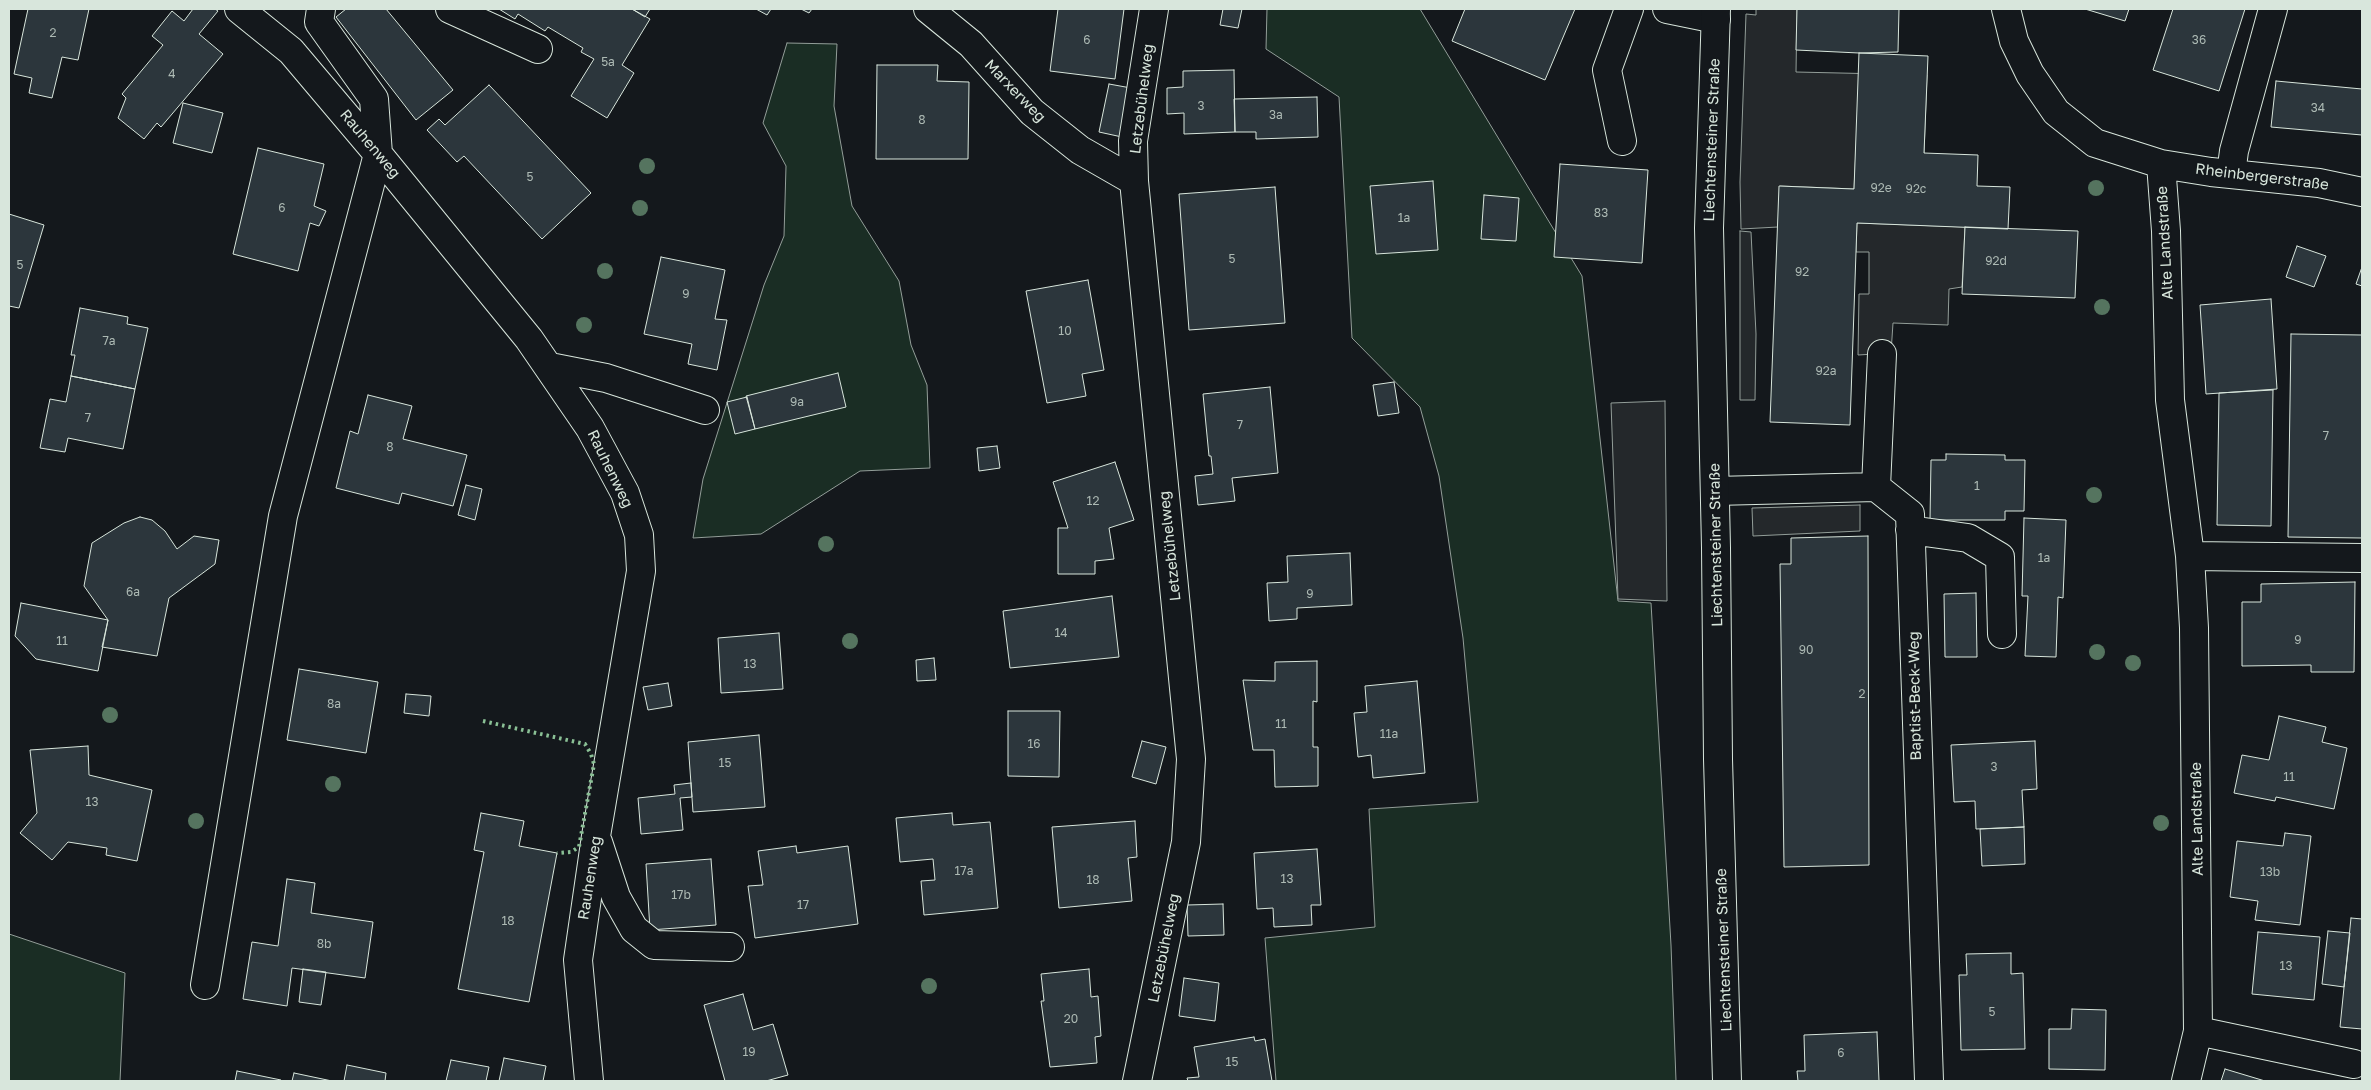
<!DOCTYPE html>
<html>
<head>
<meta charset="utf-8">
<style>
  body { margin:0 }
  #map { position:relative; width:2371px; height:1090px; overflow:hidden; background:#14181c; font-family:"Golos Text",sans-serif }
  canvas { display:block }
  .frame { position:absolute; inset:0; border:10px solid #d8e6dc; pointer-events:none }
</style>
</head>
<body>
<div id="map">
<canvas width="2371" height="1090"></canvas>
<div class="frame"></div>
</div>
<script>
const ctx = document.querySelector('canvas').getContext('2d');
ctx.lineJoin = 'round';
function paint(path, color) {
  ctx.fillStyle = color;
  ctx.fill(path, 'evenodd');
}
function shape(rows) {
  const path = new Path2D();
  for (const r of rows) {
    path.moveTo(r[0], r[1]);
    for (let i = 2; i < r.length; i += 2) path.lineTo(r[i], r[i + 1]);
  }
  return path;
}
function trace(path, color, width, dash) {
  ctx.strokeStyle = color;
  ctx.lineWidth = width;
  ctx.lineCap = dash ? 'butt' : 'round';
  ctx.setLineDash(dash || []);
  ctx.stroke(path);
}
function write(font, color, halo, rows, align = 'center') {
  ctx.font = font + ' "Golos Text",sans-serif';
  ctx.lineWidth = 4;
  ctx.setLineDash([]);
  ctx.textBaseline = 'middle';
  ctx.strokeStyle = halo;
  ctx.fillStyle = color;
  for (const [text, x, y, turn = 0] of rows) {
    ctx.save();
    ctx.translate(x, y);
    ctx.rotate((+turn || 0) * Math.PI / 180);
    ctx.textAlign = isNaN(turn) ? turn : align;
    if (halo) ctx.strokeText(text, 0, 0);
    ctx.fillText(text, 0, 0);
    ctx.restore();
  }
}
const green = shape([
  [1267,9,1420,9,1582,276,1618,601,1651,603,1671,945,1676,1081,1276,1081,1265,938,1375,927,1369,809,1478,802,1463,638,1439,476,1420,407,1352,338,1339,97,1266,49,1267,9],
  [787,43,837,44,834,106,852,206,899,281,911,345,927,385,930,468,860,471,761,534,693,538,703,479,764,285,784,236,786,166,763,123,787,43],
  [9,934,125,973,120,1081,9,1081,9,934]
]);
paint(green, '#1a2d24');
trace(green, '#939e99', 1);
const parking = shape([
  [1756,9,1797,9,1796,72,1927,75,1924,153,1856,149,1854,189,1780,186,1778,227,1741,229,1740,182,1746,14,1756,15,1756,9],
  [1857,223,1965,227,1962,287,1949,289,1948,325,1893,323,1891,353,1858,355,1859,294,1869,294,1869,252,1856,252,1857,223],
  [1740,231,1751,232,1756,334,1755,400,1740,400,1740,231],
  [1665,401,1667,601,1618,599,1611,403,1665,401],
  [1860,505,1860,531,1753,536,1752,508,1860,505]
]);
paint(parking, '#24282b');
trace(parking, '#939e99', 1);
const building = shape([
  [28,9,89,9,78,60,62,57,52,98,29,93,32,78,14,74,28,9],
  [193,9,215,9,218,11,199,34,223,54,161,127,157,123,144,139,118,118,126,98,122,94,163,45,152,36,172,11,184,21,193,9],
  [346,9,386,9,453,90,416,120,336,17,346,9],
  [499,9,632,9,650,19,622,65,634,73,607,118,571,96,594,59,581,52,583,48,548,27,545,31,518,14,515,19,499,9],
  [632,9,650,9,645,17,632,9],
  [756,9,771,9,767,15,756,9],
  [801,9,812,9,809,13,801,9],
  [1058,9,1124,9,1115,79,1050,71,1058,9],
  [1223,9,1242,9,1238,28,1220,25,1223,9],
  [1465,9,1575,9,1545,80,1452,41,1465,9],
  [1797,9,1899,9,1898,52,1859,53,1796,50,1797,9],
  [2085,9,2129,9,2125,21,2085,9],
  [2173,9,2245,9,2219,91,2153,70,2173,9],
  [1859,53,1928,56,1924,153,1978,155,1977,186,2010,187,2008,229,1857,223,1850,425,1770,422,1779,186,1854,189,1859,53],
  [877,65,938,65,937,81,969,82,968,159,876,159,877,65],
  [1234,70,1235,132,1184,134,1184,113,1167,114,1167,88,1183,87,1183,71,1234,70],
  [2276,81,2362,89,2362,135,2271,127,2276,81],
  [1109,84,1131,88,1122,137,1099,132,1109,84],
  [489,85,591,193,542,239,464,156,457,162,427,130,439,119,445,125,489,85],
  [1317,97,1318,137,1256,139,1256,132,1235,132,1234,99,1317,97],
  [183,103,223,113,212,153,173,143,183,103],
  [258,148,324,164,314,206,326,211,319,226,310,223,298,271,233,254,258,148],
  [1560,164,1648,170,1642,263,1554,257,1560,164],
  [1433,181,1438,250,1376,254,1370,186,1433,181],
  [1275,187,1285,323,1189,330,1179,194,1275,187],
  [1484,195,1519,198,1516,241,1481,239,1484,195],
  [9,214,44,225,19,308,9,306,9,214],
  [1965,227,2078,231,2075,298,1962,294,1965,227],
  [2297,246,2326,256,2314,287,2286,277,2297,246],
  [661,257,725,270,715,319,727,320,717,370,688,364,692,344,644,334,661,257],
  [2362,267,2362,286,2356,284,2362,267],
  [1088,280,1104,370,1082,374,1086,396,1047,403,1026,291,1088,280],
  [2271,299,2277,389,2206,394,2200,305,2271,299],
  [80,308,128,317,127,324,148,328,135,389,71,376,75,355,71,355,80,308],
  [2291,334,2362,335,2362,538,2288,537,2291,334],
  [838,373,846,407,755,429,746,396,838,373],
  [71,376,135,389,123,449,68,438,65,452,40,448,50,399,66,402,71,376],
  [1394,382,1399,413,1378,416,1373,385,1394,382],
  [1270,387,1278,473,1232,478,1235,501,1198,505,1195,476,1213,474,1211,456,1209,456,1203,394,1270,387],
  [2273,390,2271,526,2217,525,2219,393,2273,390],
  [368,395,412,406,403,439,467,455,453,506,402,493,399,504,336,488,350,431,358,434,368,395],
  [747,397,755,429,735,434,727,402,747,397],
  [997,446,1000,468,979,471,977,448,997,446],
  [1946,454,2005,455,2005,460,2025,460,2024,511,2005,511,2005,520,1930,520,1931,460,1946,460,1946,454],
  [1115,462,1134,520,1109,528,1114,559,1095,561,1095,574,1058,574,1058,528,1068,528,1053,482,1115,462],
  [466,485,482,489,475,520,458,515,466,485],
  [140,517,152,520,165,531,177,549,194,536,219,540,215,564,169,598,157,656,102,647,108,620,84,586,92,543,124,523,140,517],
  [2024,518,2066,520,2063,598,2058,597,2056,657,2025,656,2028,596,2022,596,2024,518],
  [1868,536,1869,865,1784,867,1780,564,1791,564,1791,538,1868,536],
  [1350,553,1352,605,1297,608,1297,619,1269,621,1267,583,1288,582,1287,556,1350,553],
  [2355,582,2354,672,2311,672,2311,665,2242,666,2242,602,2261,602,2261,584,2355,582],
  [1976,593,1977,657,1945,657,1944,594,1976,593],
  [1112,596,1119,657,1010,668,1003,611,1112,596],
  [21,603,108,620,98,671,36,659,15,636,21,603],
  [779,633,783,689,721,693,718,638,779,633],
  [934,658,936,680,917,681,916,660,934,658],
  [1317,661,1317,702,1313,701,1313,747,1318,747,1318,786,1275,787,1274,750,1253,750,1243,680,1275,681,1275,662,1317,661],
  [299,669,378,682,366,753,287,740,299,669],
  [1417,681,1425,773,1373,778,1371,755,1358,757,1354,713,1367,712,1365,686,1417,681],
  [668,683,672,706,648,710,643,687,668,683],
  [406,694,431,696,429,716,404,713,406,694],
  [1008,711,1060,711,1059,777,1008,776,1008,711],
  [2279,716,2326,727,2322,742,2347,748,2334,809,2276,797,2275,801,2234,793,2242,755,2269,760,2279,716],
  [759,735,765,807,693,812,688,742,759,735],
  [1142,741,1166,747,1156,784,1132,777,1142,741],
  [2035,741,2037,789,2022,790,2024,827,1976,829,1975,801,1954,802,1951,745,2035,741],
  [88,746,89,775,152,790,137,861,106,855,107,848,68,842,52,860,20,833,37,813,30,750,88,746],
  [691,783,692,797,680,798,683,830,641,834,638,798,675,794,674,785,691,783],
  [481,813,524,821,519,846,557,853,529,1002,458,989,484,852,474,850,481,813],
  [952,813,953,825,990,822,998,908,924,915,921,881,935,880,933,859,900,862,896,818,952,813],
  [1135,821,1137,857,1128,858,1132,901,1059,908,1052,827,1135,821],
  [2024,827,2025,864,1982,866,1980,829,2024,827],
  [2285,833,2311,836,2300,925,2255,920,2258,901,2230,897,2237,841,2283,846,2285,833],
  [796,846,797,853,848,846,858,924,755,938,748,886,763,885,758,851,796,846],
  [1317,849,1321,905,1311,905,1312,925,1274,927,1273,908,1257,909,1254,853,1317,849],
  [711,859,716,925,650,930,646,864,711,859],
  [287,879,315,883,311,913,373,922,365,978,292,968,287,1006,243,999,252,942,278,946,287,879],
  [1223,904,1224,935,1188,936,1187,905,1223,904],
  [2351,918,2362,919,2362,1029,2340,1027,2351,918],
  [2328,931,2350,933,2344,987,2322,984,2328,931],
  [2258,932,2320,937,2314,1000,2252,994,2258,932],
  [2011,953,2011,974,2023,973,2025,1049,1961,1050,1959,975,1967,975,1966,954,2011,953],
  [303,969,326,972,321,1005,299,1002,303,969],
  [1089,969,1091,997,1098,996,1101,1036,1095,1037,1097,1063,1050,1067,1041,1001,1044,1001,1041,974,1089,969],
  [1184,978,1219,983,1215,1021,1179,1016,1184,978],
  [743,994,753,1030,773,1024,788,1075,766,1081,725,1081,704,1005,743,994],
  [2072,1009,2106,1010,2105,1070,2049,1069,2049,1029,2071,1029,2072,1009],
  [1877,1032,1879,1081,1798,1081,1797,1071,1805,1071,1804,1035,1877,1032],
  [1254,1037,1255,1041,1265,1039,1272,1081,1188,1081,1187,1078,1199,1077,1194,1047,1254,1037],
  [504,1058,546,1066,543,1081,499,1081,504,1058],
  [451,1060,489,1067,486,1081,446,1081,451,1060],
  [347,1065,386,1073,385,1081,344,1081,347,1065],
  [2225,1069,2265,1081,2221,1081,2225,1069],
  [237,1071,281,1080,281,1081,235,1081,237,1071],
  [294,1073,332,1081,292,1081,294,1073]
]);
paint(building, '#2c363c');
trace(building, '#d8e6dc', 1);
const minor = shape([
  [239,9,291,51,378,154,529,339,590,428,625,493,639,535,641,571,596,836,578,960,589,1081],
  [450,9,538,49],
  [928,9,971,44,1032,112,1080,150,1134,181],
  [1667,9,1716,19],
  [2006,9,2014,41,2030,74,2056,112,2095,143,2161,164,2211,172,2319,183,2362,192],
  [1622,141,1607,70,1629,9],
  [2161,164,2166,231,2170,400,2190,556,2194,628,2198,1031,2186,1081],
  [2231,174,2234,151,2273,9],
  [550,367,606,378,705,410],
  [1876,487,1882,354],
  [1715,491,1876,487,1910,514,1929,1081],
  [1910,530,1968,538,2000,557,2002,634],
  [2190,556,2362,558],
  [598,842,616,897,634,929,654,945,730,947],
  [205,985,283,516,378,154,374,99,319,22,321,9],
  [2198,1031,2354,1064],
  [1137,1081,1186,842,1191,759,1134,181,1133,141,1154,9]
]);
const major = shape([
  [1716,9,1709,228,1716,548,1718,759,1727,1081]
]);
trace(minor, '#d8e6dc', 30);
trace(major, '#d8e6dc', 30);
trace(minor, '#14181c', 28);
trace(major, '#14181c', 28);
trace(shape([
  [483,721,585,744,591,754,594,764,579,847,571,852,557,853]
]), '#8ac095', 4, [2.5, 4]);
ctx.fillStyle = '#55745f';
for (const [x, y] of [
  [647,166],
  [2096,188],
  [640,208],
  [605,271],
  [2102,307],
  [584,325],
  [2094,495],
  [826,544],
  [850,641],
  [2097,652],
  [2133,663],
  [110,715],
  [333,784],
  [196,821],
  [2161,823],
  [929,986]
]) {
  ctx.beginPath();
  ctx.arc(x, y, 8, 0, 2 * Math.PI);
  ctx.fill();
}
write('12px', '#adbab4', null, [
  ["2",53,33],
  ["6",1087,40],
  ["36",2199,40],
  ["5a",608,62],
  ["4",172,74],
  ["3",1201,106],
  ["34",2318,108],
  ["3a",1276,115],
  ["8",922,120],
  ["5",530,177],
  ["92e",1881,188],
  ["92c",1916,189],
  ["6",282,208],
  ["83",1601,213],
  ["1a",1404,218],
  ["5",1232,259],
  ["92d",1996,261],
  ["5",20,265],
  ["92",1802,272],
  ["9",686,294],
  ["10",1065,331],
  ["7a",109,341],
  ["92a",1826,371],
  ["9a",797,402],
  ["7",88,418],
  ["7",1240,425],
  ["7",2326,436],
  ["8",390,447],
  ["1",1977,486],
  ["12",1093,501],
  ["1a",2044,558],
  ["6a",133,592],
  ["9",1310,594],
  ["14",1061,633],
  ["9",2298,640],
  ["11",62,641],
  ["90",1806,650],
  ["13",750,664],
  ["2",1862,694],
  ["8a",334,704],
  ["11",1281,724],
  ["11a",1389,734],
  ["16",1034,744],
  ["15",725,763],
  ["3",1994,767],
  ["11",2289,777],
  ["13",92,802],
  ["17a",964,871],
  ["13b",2270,872],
  ["13",1287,879],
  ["18",1093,880],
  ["17b",681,895],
  ["17",803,905],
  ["18",508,921],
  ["8b",324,944],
  ["13",2286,966],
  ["5",1992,1012],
  ["20",1071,1019],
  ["19",749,1052],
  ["6",1841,1053],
  ["15",1232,1062]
]);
write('15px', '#d8e6dc', '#14181c', [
  ["Marxerweg",1015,91,46],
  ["Letzebühelweg",1142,99,-83],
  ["Liechtensteiner Straße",1712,140,-88],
  ["Rauhenweg",370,144,50],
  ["Rheinbergerstraße",2262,177,7],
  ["Alte Landstraße",2165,243,-93],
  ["Rauhenweg",610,469,64],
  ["Liechtensteiner Straße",1716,545,-91],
  ["Letzebühelweg",1170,546,-96],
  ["Baptist-Beck-Weg",1915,696,-91],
  ["Alte Landstraße",2197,819,-91],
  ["Rauhenweg",590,878,-81],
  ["Letzebühelweg",1164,948,-79],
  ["Liechtensteiner Straße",1724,950,-92]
]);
</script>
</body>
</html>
